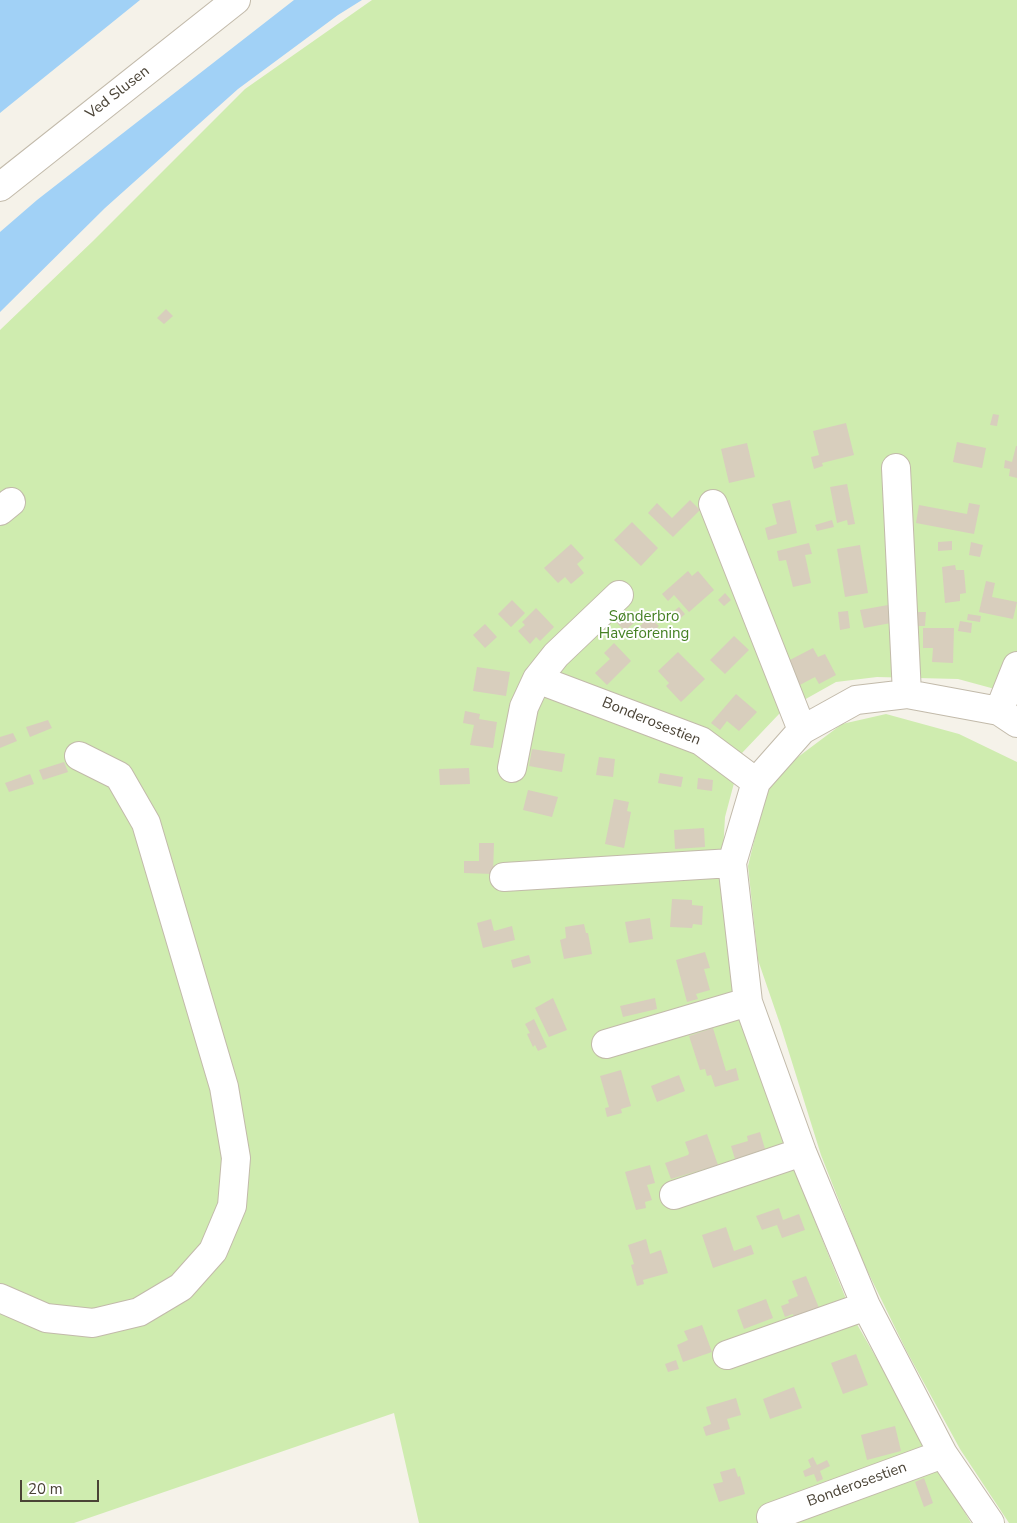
<!DOCTYPE html>
<html>
<head>
<meta charset="utf-8">
<style>
  body { margin:0 }
  #map { position:relative; width:1017px; height:1523px; overflow:hidden; background:#f5f2e9; font-family:"Nunito Sans",sans-serif }
  canvas { display:block }
  .scale { position:absolute; left:20px; top:1480px; width:79px; height:22px; box-sizing:border-box; border:2px solid #4a4336; border-top:0; padding-left:6px; font-size:15px; line-height:18px; white-space:nowrap; color:#4a4336; -webkit-text-stroke:4px #fff; paint-order:stroke }
</style>
</head>
<body>
<div id="map">
<canvas width="1017" height="1523"></canvas>
<div class="scale">20 m</div>
</div>
<script>
const ctx = document.querySelector('canvas').getContext('2d');
ctx.lineJoin = 'round';
function paint(path, color) {
  ctx.fillStyle = color;
  ctx.fill(path, 'evenodd');
}
function shape(rows) {
  const path = new Path2D();
  for (const r of rows) {
    path.moveTo(r[0], r[1]);
    for (let i = 2; i < r.length; i += 2) path.lineTo(r[i], r[i + 1]);
  }
  return path;
}
function trace(path, color, width, dash) {
  ctx.strokeStyle = color;
  ctx.lineWidth = width;
  ctx.lineCap = dash ? 'butt' : 'round';
  ctx.setLineDash(dash || []);
  ctx.stroke(path);
}
function write(font, color, halo, rows, align = 'center') {
  ctx.font = font + ' "Nunito Sans",sans-serif';
  ctx.lineWidth = 4;
  ctx.setLineDash([]);
  ctx.textBaseline = 'middle';
  ctx.strokeStyle = halo;
  ctx.fillStyle = color;
  for (const [text, x, y, turn = 0] of rows) {
    ctx.save();
    ctx.translate(x, y);
    ctx.rotate((+turn || 0) * Math.PI / 180);
    ctx.textAlign = isNaN(turn) ? turn : align;
    if (halo) ctx.strokeText(text, 0, 0);
    ctx.fillText(text, 0, 0);
    ctx.restore();
  }
}
paint(shape([
  [372,0,1017,0,1017,695,958,679,877,677,836,682,779,714,742,753,725,817,722,869,793,1166,854,1319,971,1523,419,1523,394,1413,74,1523,0,1523,0,330,93,241,245,89],
  [886,714,959,734,1017,762,1017,1523,1009,1523,960,1449,906,1350,863,1262,821,1155,781,1027,758,960,748,866,766,792,790,763,842,724]
]), '#cfecaf');
paint(shape([
  [0,0,140,0,0,113],
  [294,0,362,0,338,15,238,89,105,208,0,312,0,232,37,200]
]), '#a1d1f6');
paint(shape([
  [166,309,173,316,164,324,157,318],
  [993,414,999,415,997,426,990,425],
  [846,423,854,455,822,463,823,466,814,469,811,457,819,455,813,431],
  [957,442,986,448,982,468,953,462],
  [747,443,755,477,729,483,721,449],
  [1016,446,1017,446,1017,478,1009,476,1010,469,1004,468,1005,460,1012,462],
  [847,484,855,524,848,525,847,520,837,523,830,487],
  [690,500,700,510,673,537,648,513,657,503,672,518],
  [790,500,797,533,768,540,765,528,777,524,772,504],
  [969,503,980,505,974,534,916,523,919,505,967,514],
  [832,520,834,527,817,531,815,525],
  [632,522,658,548,641,566,614,540],
  [952,541,952,550,938,551,938,542],
  [971,542,983,545,980,557,969,555],
  [809,543,812,554,805,555,811,583,793,587,786,560,779,561,777,551],
  [571,544,584,558,577,564,584,573,571,584,565,577,558,583,544,568],
  [860,545,868,593,845,597,837,549],
  [955,565,956,570,964,570,966,593,960,594,960,601,945,603,942,567],
  [688,571,692,576,698,571,714,590,689,612,674,595,668,601,662,594],
  [986,581,995,583,992,597,1017,602,1013,619,979,612],
  [725,593,731,600,724,606,718,600],
  [512,600,525,613,511,627,498,614],
  [888,605,891,623,864,628,860,610],
  [679,607,685,614,676,622,669,615],
  [536,608,554,627,540,641,536,637,530,644,518,631,525,625,522,622],
  [848,611,850,628,840,630,838,612],
  [627,612,636,621,625,631,616,622],
  [912,612,926,612,925,626,912,626],
  [968,614,981,616,980,622,967,620],
  [649,617,659,626,650,635,640,626],
  [960,621,972,623,971,633,958,631],
  [485,624,497,637,485,648,473,635],
  [923,628,954,628,953,663,932,662,933,648,923,648],
  [734,636,749,650,725,674,710,660],
  [614,643,631,661,607,685,595,673,610,659,604,653],
  [813,648,818,657,825,654,836,675,819,684,815,677,796,687,784,663],
  [678,652,705,679,681,702,666,686,669,683,658,671],
  [477,667,510,672,506,696,473,691],
  [736,694,757,712,739,731,727,721,720,730,711,723],
  [465,711,480,714,479,719,497,722,493,748,470,745,474,725,463,723],
  [48,720,52,728,30,737,26,727],
  [13,733,17,741,0,748,0,737],
  [532,749,565,754,562,772,529,766],
  [599,757,615,759,613,777,596,775],
  [64,762,68,772,43,780,39,770],
  [469,768,470,784,440,785,439,769],
  [660,773,683,777,681,787,658,783],
  [30,774,34,784,9,792,5,783],
  [698,778,713,780,712,791,697,789],
  [528,790,558,797,552,817,523,810],
  [614,799,629,802,627,811,631,812,624,848,605,844],
  [704,828,705,847,675,849,674,830],
  [479,843,494,843,493,874,464,873,464,861,479,861],
  [672,899,692,900,692,905,703,906,702,925,693,924,692,928,670,927],
  [650,918,653,939,629,943,625,922],
  [491,919,494,931,512,926,515,940,483,948,477,923],
  [584,924,586,933,588,933,592,954,564,959,560,940,566,938,565,927],
  [705,952,710,968,704,969,710,990,696,994,698,999,687,1002,676,960],
  [529,955,531,963,513,968,511,960],
  [553,998,567,1030,549,1037,535,1008],
  [655,998,657,1009,623,1017,620,1006],
  [534,1019,547,1047,538,1051,535,1045,533,1047,527,1034,530,1033,525,1024],
  [713,1028,726,1071,736,1068,739,1080,715,1087,711,1075,707,1076,705,1069,700,1070,689,1036],
  [621,1070,631,1106,621,1109,622,1113,607,1117,605,1108,609,1107,600,1076],
  [679,1075,685,1091,657,1102,651,1086],
  [760,1132,765,1149,735,1159,731,1146,748,1141,747,1136],
  [707,1134,718,1165,671,1179,665,1163,688,1155,689,1153,685,1142],
  [650,1165,655,1183,647,1185,652,1200,645,1202,646,1208,636,1210,625,1172],
  [779,1208,783,1220,799,1214,805,1230,782,1238,777,1225,762,1230,756,1216],
  [726,1227,734,1251,751,1245,754,1254,713,1268,702,1235],
  [646,1239,650,1254,661,1250,668,1273,643,1280,644,1284,637,1286,631,1265,634,1264,628,1245],
  [806,1276,819,1308,794,1317,793,1314,785,1317,781,1306,789,1303,788,1300,798,1296,792,1281],
  [766,1299,773,1318,744,1329,737,1310],
  [702,1325,712,1352,683,1362,677,1345,688,1340,684,1331],
  [856,1354,868,1385,843,1394,831,1363],
  [676,1360,679,1369,668,1372,665,1364],
  [794,1387,802,1408,770,1419,763,1399],
  [736,1398,741,1415,727,1419,730,1429,706,1436,703,1427,711,1424,706,1407],
  [895,1426,901,1451,867,1460,861,1435],
  [813,1457,817,1465,827,1460,830,1466,820,1471,823,1479,817,1482,814,1474,805,1477,803,1471,811,1467,808,1460],
  [735,1468,738,1477,740,1476,745,1494,719,1502,713,1484,723,1482,720,1472],
  [924,1478,933,1503,924,1507,915,1482]
]), '#d8cebd');
const minor = shape([
  [0,187,236,0],
  [896,468,907,694],
  [713,504,802,730],
  [0,511,11,502],
  [537,679,701,741,756,782],
  [999,711,1017,666],
  [512,768,524,707,537,679,556,655,619,595],
  [504,877,732,863],
  [606,1044,748,1002],
  [674,1195,802,1152],
  [0,1298,46,1318,93,1323,139,1312,181,1287,213,1251,232,1206,236,1158,224,1087,146,823,119,776,79,756],
  [727,1355,866,1306],
  [771,1517,943,1454],
  [990,1523,943,1454,866,1306,802,1152,748,1002,732,863,756,782,802,730,856,700,907,694,999,711,1017,723]
]);
trace(minor, '#c2baaa', 30);
trace(minor, '#fff', 28);
write('15px', '#4a4336', '#fff', [
  ["Ved Slusen",118,93,-38],
  ["Bonderosestien",651,722,22],
  ["Bonderosestien",857,1485,-20]
]);
write('15px', '#458124', '#fff', [
  ["Sønderbro",644,617],
  ["Haveforening",644,634]
]);
</script>
</body>
</html>
